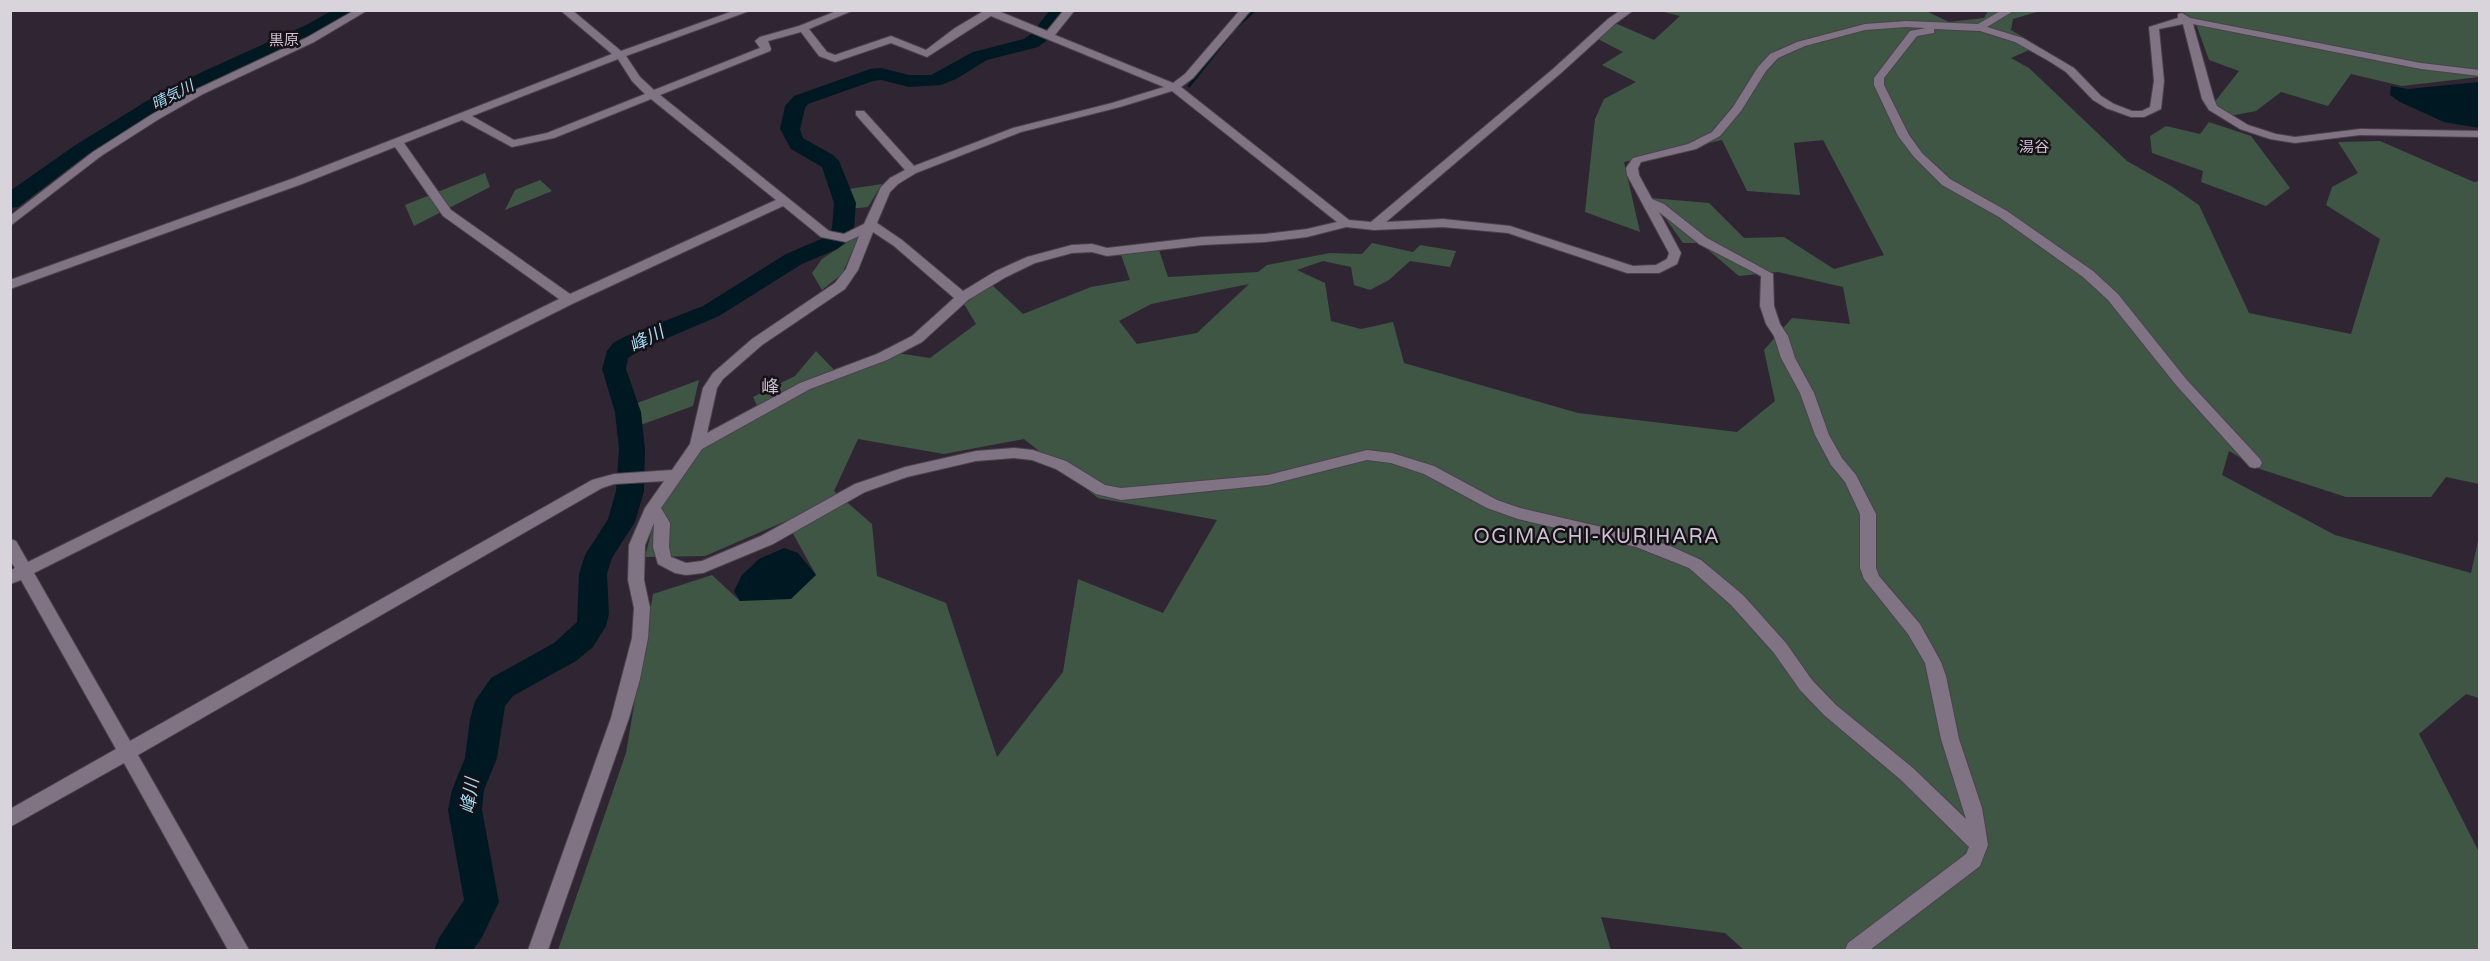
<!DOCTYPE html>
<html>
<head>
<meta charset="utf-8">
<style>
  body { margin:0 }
  #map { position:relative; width:2490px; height:961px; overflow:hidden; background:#302633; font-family:"Varela Round",sans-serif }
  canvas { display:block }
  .frame { position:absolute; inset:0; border:12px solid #d9d3db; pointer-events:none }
</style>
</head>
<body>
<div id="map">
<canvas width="2490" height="961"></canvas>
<div class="frame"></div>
</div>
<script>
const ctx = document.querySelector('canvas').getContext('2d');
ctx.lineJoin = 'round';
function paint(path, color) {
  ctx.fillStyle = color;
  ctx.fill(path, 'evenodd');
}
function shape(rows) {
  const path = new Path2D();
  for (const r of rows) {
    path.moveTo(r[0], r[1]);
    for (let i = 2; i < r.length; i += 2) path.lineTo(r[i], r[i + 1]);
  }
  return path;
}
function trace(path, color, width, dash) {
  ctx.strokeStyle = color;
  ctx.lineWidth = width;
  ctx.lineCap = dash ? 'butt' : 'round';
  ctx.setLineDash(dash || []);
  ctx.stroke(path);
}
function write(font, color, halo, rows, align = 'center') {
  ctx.font = font + ' "Varela Round","Noto Sans JP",sans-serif';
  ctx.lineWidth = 5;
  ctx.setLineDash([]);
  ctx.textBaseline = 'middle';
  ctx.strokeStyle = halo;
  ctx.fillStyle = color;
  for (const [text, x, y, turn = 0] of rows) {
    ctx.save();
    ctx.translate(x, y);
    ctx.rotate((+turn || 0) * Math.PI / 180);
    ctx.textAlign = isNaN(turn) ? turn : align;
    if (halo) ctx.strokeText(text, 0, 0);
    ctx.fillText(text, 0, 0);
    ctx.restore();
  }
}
paint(shape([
  [1924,10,1949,22,1984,18,1988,11,2040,11,2013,19,2011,30,2038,46,2011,58,2029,68,2127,161,2171,186,2199,205,2249,313,2351,334,2380,239,2326,205,2332,187,2358,173,2338,142,2380,141,2474,182,2479,181,2479,484,2446,477,2431,497,2346,497,2260,469,2229,451,2222,475,2335,535,2471,573,2478,541,2479,541,2479,698,2466,694,2419,734,2479,852,2479,950,1744,950,1725,933,1601,917,1611,950,558,950,626,753,653,594,712,575,740,601,816,575,786,521,705,556,645,557,659,502,703,446,760,412,753,397,795,376,816,351,838,374,897,353,930,358,976,324,964,304,991,284,1023,314,1091,287,1130,280,1121,255,1159,250,1168,277,1258,272,1267,265,1330,253,1362,254,1372,243,1413,252,1420,245,1456,251,1450,267,1410,261,1389,280,1370,290,1354,285,1351,267,1323,261,1297,270,1325,283,1331,321,1361,329,1393,322,1404,363,1578,413,1737,432,1775,401,1764,350,1792,318,1850,324,1843,287,1778,272,1739,276,1700,243,1683,243,1651,198,1709,203,1744,238,1784,237,1834,269,1884,255,1823,140,1794,143,1800,195,1747,191,1722,140,1624,162,1640,232,1585,212,1595,119,1604,99,1636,82,1602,65,1623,52,1596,38,1615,23,1654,40,1680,16,1660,11],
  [1249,284,1197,333,1137,344,1119,321,1151,304],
  [858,439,944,454,1024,439,1098,498,1217,520,1163,613,1078,579,1063,672,997,757,946,603,877,576,872,524,834,491],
  [2181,11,2479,11,2479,77,2402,86,2351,74,2328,106,2281,92,2256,111,2230,116,2213,104,2239,71,2209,60,2196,24],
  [2209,122,2251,136,2290,188,2266,206,2201,182,2203,171,2152,153,2150,136,2166,126,2200,134],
  [485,173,490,187,414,226,405,205],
  [540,180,552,191,505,210,515,190],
  [882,184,868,207,848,209,849,189],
  [860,234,842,274,822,290,812,273,822,259],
  [699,380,693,406,635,427,632,405]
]), '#3f5645');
paint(shape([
  [2479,82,2479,128,2444,122,2400,102,2390,95,2391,86,2408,89],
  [784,548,798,553,816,575,791,599,740,601,734,591,742,575,759,559]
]), '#001822');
trace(shape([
  [1236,27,1255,10],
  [1189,86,1230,34]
]), '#001822', 3);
paint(shape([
  [333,10,356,10,320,33,216,80,159,110,88,154,18,207,10,208,10,191,74,146,145,102,202,72,306,25,333,10],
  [1050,10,1069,10,1046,41,1038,47,987,60,956,79,941,85,909,87,881,80,873,81,808,104,805,108,800,129,803,138,833,155,839,161,856,203,854,228,846,242,837,249,802,264,719,316,644,348,628,358,626,369,641,412,645,449,644,491,635,522,612,558,607,574,609,614,606,626,593,647,576,661,513,696,505,706,497,758,484,790,482,810,499,902,481,939,473,950,434,950,439,938,464,900,448,810,452,790,465,758,470,719,475,701,491,678,554,643,577,622,579,574,585,555,608,519,616,491,619,449,615,412,602,369,607,351,613,343,626,336,703,306,786,254,821,239,829,233,832,228,834,203,822,167,791,149,780,129,785,106,794,96,870,69,881,68,909,75,931,75,973,52,1024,39,1032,33,1050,10]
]), '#001822');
const street = shape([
  [355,10,368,10,314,42,203,94,159,119,101,156,10,226,10,216,93,152,151,115,195,90,306,38,355,10],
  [560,10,572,10,621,51,736,10,752,10,626,56,640,77,654,90,760,48,755,41,760,37,799,26,839,10,854,10,809,29,827,52,835,55,891,36,926,50,955,28,982,12,981,10,996,10,1047,31,1064,10,1075,10,1055,35,1173,83,1185,74,1240,10,1251,10,1193,78,1181,87,1349,220,1371,222,1553,69,1608,19,1621,10,1634,10,1616,23,1561,73,1386,222,1443,219,1510,226,1633,266,1656,265,1667,259,1669,253,1627,175,1626,168,1633,158,1688,144,1712,132,1733,107,1758,67,1770,54,1797,42,1865,24,1906,21,1978,24,2002,10,2015,10,1987,27,2023,38,2074,68,2101,96,2114,104,2132,111,2142,111,2150,107,2154,81,2149,27,2178,18,2178,14,2182,13,2190,18,2421,63,2480,70,2480,76,2421,69,2193,24,2214,99,2217,106,2248,125,2276,134,2295,137,2360,129,2480,131,2480,137,2360,135,2295,143,2270,139,2240,129,2209,110,2202,99,2183,24,2159,29,2164,81,2161,109,2144,117,2131,117,2106,108,2093,100,2066,72,2049,61,2015,42,1980,31,1934,29,1934,33,1917,36,1884,78,1884,85,1909,135,1922,153,1950,179,2007,211,2093,271,2118,294,2186,379,2260,459,2262,463,2260,467,2255,468,2250,467,2176,385,2108,300,2083,277,1999,217,1942,185,1914,157,1898,136,1874,85,1874,78,1910,31,1926,28,1906,27,1865,30,1805,46,1778,58,1766,71,1741,111,1720,136,1696,149,1641,162,1638,168,1639,175,1652,199,1664,204,1707,238,1773,274,1774,306,1780,324,1788,336,1795,358,1814,393,1829,435,1842,458,1856,475,1876,514,1876,568,1879,576,1920,624,1941,662,1946,676,1959,739,1982,808,1988,845,1980,866,1870,950,1845,950,1848,943,1966,854,1969,847,1901,780,1824,715,1800,690,1774,653,1731,605,1689,568,1636,547,1518,519,1487,508,1424,474,1391,463,1367,460,1268,485,1121,500,1096,494,1056,469,1032,460,1014,458,976,461,907,477,865,492,773,544,703,573,686,575,675,573,658,564,653,547,654,523,645,545,644,580,650,608,648,638,640,679,629,718,548,950,528,950,611,718,632,638,634,608,628,580,629,545,645,508,664,481,614,484,602,488,138,755,249,950,228,950,124,763,10,827,10,809,116,749,21,580,10,584,10,571,15,568,10,560,10,539,16,541,28,562,559,299,443,216,395,147,302,184,10,289,10,280,294,178,612,54,560,10],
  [991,16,1164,87,1112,103,1013,128,914,166,864,111,856,111,856,115,905,170,890,178,881,187,864,224,844,234,829,231,660,95,770,51,771,49,768,41,801,32,819,56,835,62,891,43,927,57,991,16],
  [618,59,632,81,645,94,547,133,514,140,472,116,618,59],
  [1172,91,1337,222,1307,229,1265,234,1202,237,1107,248,1092,244,1072,245,1027,257,996,271,963,291,902,240,877,223,890,192,898,184,916,173,1021,132,1120,107,1172,91],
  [651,99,776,200,570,294,451,210,404,143,462,120,512,147,554,138,651,99],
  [783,206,821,237,846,242,859,236,846,269,835,283,752,339,713,373,703,388,690,444,672,470,614,474,592,480,130,741,34,573,574,303,783,206],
  [1659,212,1699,244,1761,276,1760,306,1766,324,1774,336,1781,358,1800,393,1815,435,1831,465,1845,482,1860,514,1860,568,1864,579,1908,634,1925,663,1941,739,1966,819,1913,768,1836,705,1812,680,1786,643,1743,595,1701,560,1668,545,1636,535,1520,508,1497,500,1434,466,1392,453,1367,450,1268,475,1121,488,1105,485,1066,461,1033,450,1014,448,976,451,905,467,855,484,761,536,702,561,686,563,671,557,669,547,670,523,661,508,702,449,810,389,887,360,922,342,968,300,1006,277,1035,263,1072,253,1092,252,1107,256,1202,245,1265,242,1307,237,1346,227,1374,230,1443,227,1508,233,1627,273,1659,273,1677,264,1681,253,1659,212],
  [873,232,894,246,954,298,912,336,877,354,800,383,707,433,717,388,723,379,762,345,845,289,858,270,873,232]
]);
trace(street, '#4a424d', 2);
paint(street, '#807484');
write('15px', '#ccc0d1', '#161117', [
  ["黒原",284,41],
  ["湯谷",2034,148]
]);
write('italic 15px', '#a2def8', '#161117', [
  ["晴気川",173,96,-27]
]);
write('italic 18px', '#a2def8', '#161117', [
  ["峰川",647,340,-27],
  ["峰川",471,796,-82]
]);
write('18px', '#ccc0d1', '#161117', [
  ["峰",770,388]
]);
ctx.letterSpacing = '1.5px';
write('20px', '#ccc0d1', '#161117', [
  ["OGIMACHI-KURIHARA",1597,538]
]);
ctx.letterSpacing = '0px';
</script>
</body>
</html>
